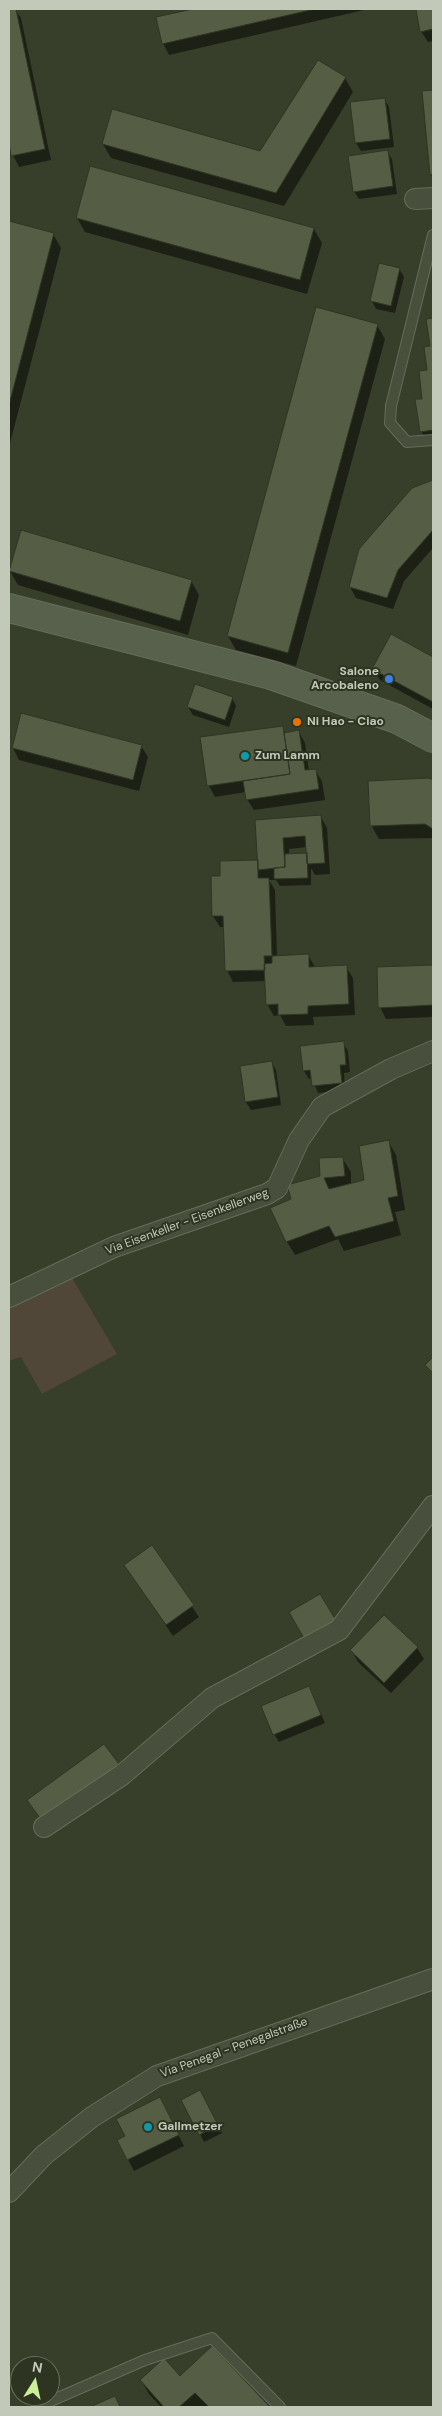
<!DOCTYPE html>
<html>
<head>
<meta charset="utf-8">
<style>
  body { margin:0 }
  #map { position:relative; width:442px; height:2416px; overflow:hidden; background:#373e29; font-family:"DM Sans",sans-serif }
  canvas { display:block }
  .frame { position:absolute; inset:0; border:10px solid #c3c9b9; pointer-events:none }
  .north { position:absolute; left:10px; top:2356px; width:50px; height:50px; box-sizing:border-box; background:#2d3421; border:1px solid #69705e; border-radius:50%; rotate:10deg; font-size:14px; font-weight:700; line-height:20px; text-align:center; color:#c3c9b9 }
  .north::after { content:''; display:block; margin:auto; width:18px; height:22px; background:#cced9a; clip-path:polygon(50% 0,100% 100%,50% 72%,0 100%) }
</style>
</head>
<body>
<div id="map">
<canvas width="442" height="2416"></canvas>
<div class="frame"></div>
<div class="north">N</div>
</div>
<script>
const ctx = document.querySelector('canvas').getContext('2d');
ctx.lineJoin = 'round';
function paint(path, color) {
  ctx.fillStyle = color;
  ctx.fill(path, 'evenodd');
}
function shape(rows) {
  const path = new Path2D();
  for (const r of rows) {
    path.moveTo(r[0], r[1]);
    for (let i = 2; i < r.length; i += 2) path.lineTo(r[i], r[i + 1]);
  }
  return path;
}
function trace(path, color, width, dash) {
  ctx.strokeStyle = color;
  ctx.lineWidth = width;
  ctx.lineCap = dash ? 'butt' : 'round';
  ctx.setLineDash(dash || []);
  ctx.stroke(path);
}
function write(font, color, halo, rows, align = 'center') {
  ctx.font = font + ' "DM Sans",sans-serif';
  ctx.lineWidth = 4;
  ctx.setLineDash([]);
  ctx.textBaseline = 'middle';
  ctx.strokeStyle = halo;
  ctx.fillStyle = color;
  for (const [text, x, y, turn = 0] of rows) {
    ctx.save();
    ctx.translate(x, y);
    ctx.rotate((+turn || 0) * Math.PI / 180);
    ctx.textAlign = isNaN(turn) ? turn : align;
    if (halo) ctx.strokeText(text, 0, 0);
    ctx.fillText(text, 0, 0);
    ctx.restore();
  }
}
paint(shape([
  [71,1276,117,1354,42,1394,21,1357,9,1361,9,1307]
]), '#504738');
paint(shape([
  [9,9,15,9,21,18,51,160,19,167,13,155,9,137],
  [198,9,364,9,364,10,169,55,163,43,157,18],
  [417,9,433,9,433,41,428,42,421,31],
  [345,78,353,92,284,206,111,158,103,144,261,152],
  [433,91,433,178,431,174,424,92],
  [384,99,389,107,394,147,361,151,356,143,351,104],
  [387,152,392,159,397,194,359,199,354,191],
  [77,218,314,229,322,243,307,294,85,232],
  [9,222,53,234,61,248,9,447],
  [399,269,404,277,395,313,376,309,372,301],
  [433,319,433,442,427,442,421,431,431,347,428,320],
  [377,325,385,339,296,666,236,650,228,636],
  [433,481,433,548,404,581,393,609,356,598,350,587,413,489],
  [10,571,191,581,199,595,188,635,18,585],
  [392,636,433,658,433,709,380,680,373,669],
  [232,698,236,706,229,727,193,715,188,707],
  [282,727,286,734,299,732,305,743,309,771,315,770,322,781,325,800,254,810,247,799,246,792,215,797,209,786,202,738],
  [141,746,148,757,139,791,19,760,13,748],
  [429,779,433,782,433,838,379,839,371,825],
  [321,817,327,828,330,874,315,875,311,868,311,885,280,886,276,880,269,880,275,890,277,957,308,955,315,967,346,967,353,978,355,1015,313,1017,314,1025,286,1026,280,1015,274,1016,267,1004,266,981,233,982,227,970,225,927,220,927,213,916,221,877,259,861,256,821],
  [307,847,308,854,289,855,289,849],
  [433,966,433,1017,386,1019,380,1007,378,968],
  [343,1043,348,1051,350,1072,344,1073,345,1090,318,1093,312,1078,309,1079,304,1071],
  [271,1062,276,1070,281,1105,251,1110,246,1102],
  [388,1141,396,1155,405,1210,395,1212,401,1235,344,1251,338,1239,295,1255,287,1242,293,1200,342,1158,351,1172,351,1185,365,1181],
  [152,1547,199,1617,173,1636,125,1565],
  [384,1617,417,1648,424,1659,391,1693,358,1662,352,1651],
  [309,1688,325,1723,279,1742,274,1734],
  [160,2099,184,2146,134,2171,118,2140,127,2136],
  [204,2099,222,2133,204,2142,200,2134],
  [212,2348,268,2407,161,2407,149,2394,141,2380,180,2378]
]), '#0007');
const building = shape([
  [9,9,16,9,45,149,11,156,9,143,9,9],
  [193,9,315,9,162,44,156,17,193,9],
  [416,9,433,9,433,29,420,32,416,9],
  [318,60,346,77,276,193,102,144,112,109,260,151,318,60],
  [433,90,433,174,430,175,422,91,433,90],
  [385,98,390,139,355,143,350,102,385,98],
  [388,150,393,186,353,192,348,156,388,150],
  [90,166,314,228,300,280,76,218,90,166],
  [9,221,54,233,9,405,9,221],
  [379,263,400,268,391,306,370,301,379,263],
  [316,307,378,324,288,653,227,636,316,307],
  [433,318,433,430,420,432,415,399,422,399,419,371,427,370,424,347,430,346,426,319,433,318],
  [433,480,433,530,398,570,387,598,349,587,359,549,412,488,433,480],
  [21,530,192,580,180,621,9,571,21,530],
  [391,634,433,657,433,702,372,669,391,634],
  [195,684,233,697,225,720,187,707,195,684],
  [21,713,142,745,133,780,12,748,21,713],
  [283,726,290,774,207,786,200,737,283,726],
  [299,730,305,770,316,769,319,789,246,800,243,781,290,774,284,733,299,730],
  [429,778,433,780,433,829,425,824,370,826,368,781,429,778],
  [321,815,325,863,307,864,305,836,283,838,285,867,258,870,255,820,321,815],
  [307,853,308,878,274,879,274,868,285,867,285,854,307,853],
  [258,860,258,878,269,878,272,956,264,956,265,970,225,971,223,916,212,916,211,876,220,876,220,861,258,860],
  [309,954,309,967,347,965,349,1004,308,1006,308,1014,278,1015,278,1004,266,1005,264,964,272,963,272,956,309,954],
  [433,965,433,1005,378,1008,377,967,433,965],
  [344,1041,346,1065,340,1065,342,1083,312,1086,310,1070,303,1071,300,1046,344,1041],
  [272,1061,278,1097,245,1102,240,1066,272,1061],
  [389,1140,398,1196,388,1198,394,1221,335,1237,329,1226,286,1242,270,1208,291,1199,287,1185,320,1176,319,1158,343,1157,345,1176,324,1178,329,1189,364,1180,359,1146,389,1140],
  [433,1357,433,1373,425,1365,433,1357],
  [152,1545,194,1605,166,1625,124,1565,152,1545],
  [320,1594,337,1622,305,1640,289,1612,320,1594],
  [384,1615,418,1647,384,1683,350,1650,384,1615],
  [309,1686,321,1715,273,1735,261,1706,309,1686],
  [104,1744,119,1764,42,1821,27,1800,104,1744],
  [200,2090,218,2125,199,2135,181,2100,200,2090],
  [160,2097,179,2135,127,2160,117,2140,125,2136,116,2119,160,2097],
  [212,2346,270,2407,209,2407,195,2393,179,2407,164,2407,140,2380,164,2358,180,2376,212,2346],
  [115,2396,120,2407,90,2407,115,2396]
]);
paint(building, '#565d45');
trace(building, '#2f3623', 1);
const lane = shape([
  [433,235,391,406,390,423,407,442,433,440],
  [37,2407,145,2360,212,2338,280,2407]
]);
const street = shape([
  [415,199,433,198],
  [9,1297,114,1247,267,1194,277,1188,299,1140,322,1107,391,1069,433,1051],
  [44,1827,122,1775,212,1698,339,1630,433,1506],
  [9,2192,44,2155,92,2117,157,2076,433,1979]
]);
const secondary = shape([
  [9,608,271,675,397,719,433,738]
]);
trace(lane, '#666c5a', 12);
trace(street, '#666c5a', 22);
trace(secondary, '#666c5a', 30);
trace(lane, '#484f3d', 10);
trace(street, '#484f3d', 20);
trace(secondary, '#58614b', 28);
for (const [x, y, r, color] of [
  [389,679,5,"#3f7fe0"],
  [297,722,5,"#e8710a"],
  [245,756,5,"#0f9aa8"],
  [148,2127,5,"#0f9aa8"]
]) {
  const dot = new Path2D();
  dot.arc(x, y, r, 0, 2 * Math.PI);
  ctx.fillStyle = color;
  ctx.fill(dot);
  trace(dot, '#2d3421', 2);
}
write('bold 12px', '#c3c9b9', '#2d3421', [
  ["Salone",379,672,"right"],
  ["Arcobaleno",379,686,"right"],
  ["Ni Hao - Ciao",307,722],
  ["Zum Lamm",255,756],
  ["Gallmetzer",158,2127]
], 'left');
write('12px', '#c3c9b9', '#2d3421', [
  ["Via Eisenkeller - Eisenkellerweg",187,1222,-20],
  ["Via Penegal - Penegalstraße",234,2048,-20]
]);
</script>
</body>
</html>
